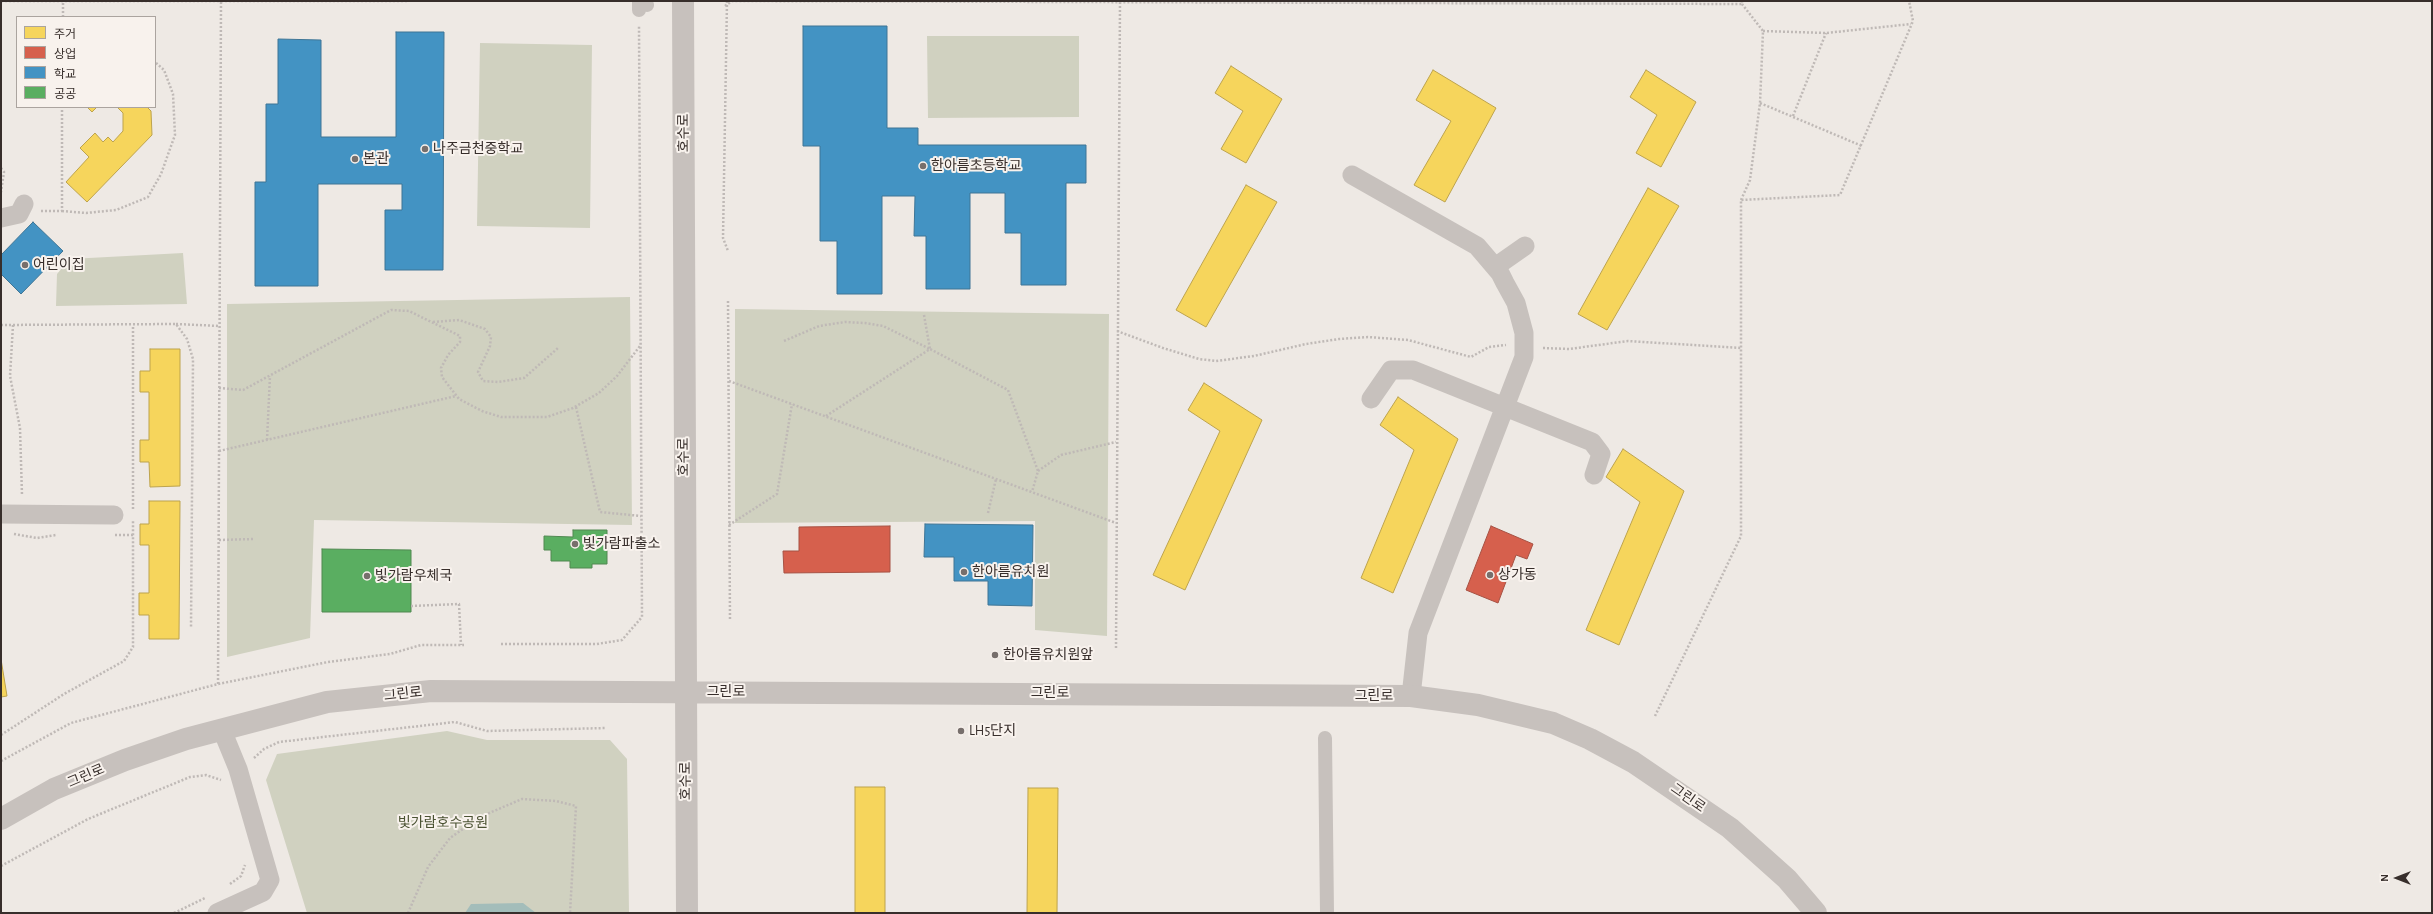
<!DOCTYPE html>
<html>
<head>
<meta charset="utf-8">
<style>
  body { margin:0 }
  #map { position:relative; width:2433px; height:914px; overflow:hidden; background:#eee9e4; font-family:"Alegreya Sans","Noto Sans KR",sans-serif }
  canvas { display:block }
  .frame { position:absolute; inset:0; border:2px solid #372e2b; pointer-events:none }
  .legend { position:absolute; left:16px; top:16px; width:140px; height:92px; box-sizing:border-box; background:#f8f2ed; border:1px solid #aba49f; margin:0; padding:5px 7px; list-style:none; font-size:12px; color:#372e2b }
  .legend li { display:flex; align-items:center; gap:8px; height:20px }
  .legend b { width:20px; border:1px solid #aba49f }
  .north { position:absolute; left:2377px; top:858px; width:40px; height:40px; -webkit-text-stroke:3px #f8f2ed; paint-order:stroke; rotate:270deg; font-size:11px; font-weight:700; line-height:16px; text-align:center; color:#372e2b }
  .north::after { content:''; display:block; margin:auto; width:14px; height:18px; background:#372e2b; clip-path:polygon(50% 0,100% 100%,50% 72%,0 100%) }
</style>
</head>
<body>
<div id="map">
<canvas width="2433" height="914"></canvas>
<div class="frame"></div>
<ul class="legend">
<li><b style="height:11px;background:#f6d55c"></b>주거</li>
<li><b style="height:11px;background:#d6604d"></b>상업</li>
<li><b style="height:11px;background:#4393c3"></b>학교</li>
<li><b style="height:11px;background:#5aae61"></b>공공</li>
</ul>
<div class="north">N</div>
</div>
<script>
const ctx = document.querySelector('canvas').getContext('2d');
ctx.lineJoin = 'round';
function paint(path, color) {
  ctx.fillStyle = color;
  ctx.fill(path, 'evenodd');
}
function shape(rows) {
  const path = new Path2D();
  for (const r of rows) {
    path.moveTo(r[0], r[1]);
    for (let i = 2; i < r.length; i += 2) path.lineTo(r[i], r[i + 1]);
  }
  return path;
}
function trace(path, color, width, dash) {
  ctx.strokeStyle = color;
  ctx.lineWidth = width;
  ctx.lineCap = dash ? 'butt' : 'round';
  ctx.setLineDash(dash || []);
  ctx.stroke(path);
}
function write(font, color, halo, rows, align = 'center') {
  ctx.font = font + ' "Alegreya Sans","Noto Sans KR",sans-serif';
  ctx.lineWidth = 4;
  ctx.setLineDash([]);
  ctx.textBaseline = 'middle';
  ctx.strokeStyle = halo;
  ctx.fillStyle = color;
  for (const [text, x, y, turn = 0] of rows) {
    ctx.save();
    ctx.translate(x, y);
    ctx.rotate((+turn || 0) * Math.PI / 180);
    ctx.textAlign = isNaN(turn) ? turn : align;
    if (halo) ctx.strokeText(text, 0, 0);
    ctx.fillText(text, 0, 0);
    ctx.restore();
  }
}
paint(shape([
  [927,36,1079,36,1079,117,928,118],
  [480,43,592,45,590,228,477,226],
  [183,253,187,304,56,306,57,274,70,259],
  [630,297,632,525,314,520,310,638,227,657,227,304],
  [735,309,1109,314,1107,636,1035,630,1035,521,735,523],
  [447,731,487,740,610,740,627,759,629,913,307,913,266,780,277,754]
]), '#d0d1c0');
paint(shape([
  [523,903,536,913,465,913,471,904]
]), '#a3bdba');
const homes = shape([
  [1231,66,1282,99,1246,163,1221,149,1243,111,1215,93,1231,66],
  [1433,70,1496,108,1445,202,1414,185,1451,121,1416,100,1433,70],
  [1646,70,1696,102,1661,167,1636,153,1657,115,1630,97,1646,70],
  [87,107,97,107,92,112,87,107],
  [117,107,147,107,151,111,152,135,87,202,66,182,89,157,80,148,95,133,103,142,108,137,113,142,123,131,123,113,117,107],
  [1246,185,1277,202,1206,327,1176,310,1246,185],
  [1648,188,1679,206,1607,330,1578,314,1648,188],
  [150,349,180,349,180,486,150,487,149,462,140,462,140,440,149,440,149,392,140,392,140,371,150,371,150,349],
  [1204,383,1262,420,1185,590,1153,575,1220,431,1188,410,1204,383],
  [1398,397,1458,439,1393,593,1361,578,1414,450,1380,425,1398,397],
  [1623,449,1684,491,1619,645,1586,630,1640,502,1606,477,1623,449],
  [149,501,180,501,179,639,149,639,149,615,139,615,139,593,149,593,149,545,140,545,140,524,149,524,149,501],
  [1,659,7,696,1,697,1,659],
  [855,787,885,787,885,913,855,913,855,787],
  [1028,788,1058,788,1057,913,1027,913,1028,788]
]);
paint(homes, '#f6d55c');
trace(homes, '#bda34d', 1);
const shops = shape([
  [890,526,890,572,784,573,783,551,799,551,799,527,890,526],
  [1491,526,1533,544,1527,559,1516,555,1498,603,1466,590,1491,526]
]);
paint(shops, '#d6604d');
trace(shops, '#a65143', 1);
const schools = shape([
  [803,26,887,26,887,128,918,128,918,145,1086,145,1086,183,1066,183,1066,285,1021,285,1021,233,1005,233,1005,193,970,193,970,289,926,289,926,236,914,236,915,196,882,196,882,294,837,294,837,241,820,241,820,146,803,146,803,26],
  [396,32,444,32,443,270,385,270,385,210,402,210,402,184,318,184,318,286,255,286,255,182,266,182,266,104,278,104,278,39,321,40,321,137,396,137,396,32],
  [33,222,63,251,21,294,1,274,1,255,33,222],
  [925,524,1033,525,1032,606,988,605,988,581,954,581,954,557,924,557,925,524]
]);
paint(schools, '#4393c3');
trace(schools, '#3f7595', 1);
const public = shape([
  [573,530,607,530,607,564,592,564,592,568,570,568,570,561,551,561,551,550,544,550,544,536,573,537,573,530],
  [322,549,411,550,411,612,322,612,322,549]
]);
paint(public, '#5aae61');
trace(public, '#508851', 1);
trace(shape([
  [1,1,407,1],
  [727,1,723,238,728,251],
  [725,6,732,1,1742,4,1742,1],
  [63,17,63,2],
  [1763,31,1826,33,1911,24],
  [1760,103,1862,146],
  [1793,116,1826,33],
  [1,168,4,172,1,192],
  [1741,200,1750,180,1760,103,1763,31,1742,4],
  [41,211,62,211,62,107],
  [62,211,86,213,116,210,148,197,161,174,175,135,173,94,164,70,155,62],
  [728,301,730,620],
  [924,315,930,349],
  [433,322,459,320,485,329,491,337,490,346,478,372,483,381,498,382,524,378,558,348],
  [176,324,220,326],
  [1,325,176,324,187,339,193,359,191,627],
  [13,325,10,376,20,428,22,495],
  [1117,331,1163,348,1199,359,1216,361,1254,356,1306,344,1339,339,1368,337,1408,340,1471,357,1489,347,1506,345],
  [784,341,819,326,845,322,865,323,883,326,930,349],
  [1543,348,1569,349,1628,341,1741,348],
  [729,381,1116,523],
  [219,388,243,390,391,310,409,311,460,336,460,342,448,355,441,368,442,377,459,399,482,411,501,417,547,417,573,408,599,393,617,376,640,346],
  [576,407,600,512,641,516],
  [826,416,930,349,1008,390,1038,471,1032,492],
  [267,440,270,376],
  [219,451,456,396],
  [1038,471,1061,455,1116,442],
  [133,509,133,326],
  [988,513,996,479],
  [729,525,777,494,792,404],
  [14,534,37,538,56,535],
  [115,535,133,535],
  [219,540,254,539],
  [411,606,459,604,461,645],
  [501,644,597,644,622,640,642,617,639,25],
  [1116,648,1120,2],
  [218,684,221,2],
  [1655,716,1741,536,1741,200,1840,195,1913,21,1909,1],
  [1,735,64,694,124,661,133,647,133,520],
  [254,758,264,749,279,742,455,722,487,731,606,728],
  [1,761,71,723,218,684,328,662,390,654,421,645,464,645],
  [1,866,88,819,190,777,206,775,221,780],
  [230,884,241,876,245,865],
  [174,913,205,898],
  [408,913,428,867,450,838,480,817,522,799,556,801,576,806,570,913]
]), '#bfb9b6', 2.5, [2, 2]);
trace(shape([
  [639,10,639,2,647,5],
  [1325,738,1327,913]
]), '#c7c1bd', 14);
trace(shape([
  [1352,175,1477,246,1500,273,1505,283,1516,303,1524,333,1524,357,1418,633,1411,696],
  [1,218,19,214,24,204],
  [1495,267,1525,246],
  [1371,399,1391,370,1413,370,1592,442,1601,454,1594,475],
  [1,514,114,515],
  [217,913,263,892,270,880,238,769,222,730]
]), '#c7c1bd', 19);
trace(shape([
  [683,1,687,913],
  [1,819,54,789,125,760,186,739,327,702,431,691,1411,696,1478,705,1553,723,1590,739,1633,762,1730,828,1787,879,1816,913]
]), '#c7c1bd', 22);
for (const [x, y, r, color] of [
  [425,149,4,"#776f6c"],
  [355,159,4,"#776f6c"],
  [923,166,4,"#776f6c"],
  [25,265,4,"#776f6c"],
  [575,544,4,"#776f6c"],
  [964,572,4,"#776f6c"],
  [1490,575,4,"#776f6c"],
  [367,576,4,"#776f6c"],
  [995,655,4,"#776f6c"],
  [961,731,4,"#776f6c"]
]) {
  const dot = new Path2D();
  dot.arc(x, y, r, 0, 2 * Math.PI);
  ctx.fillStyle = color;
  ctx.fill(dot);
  trace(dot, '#f8f2ed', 1.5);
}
write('14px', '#372e2b', '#f8f2ed', [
  ["호수로",684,133,-90],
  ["호수로",684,457,-90],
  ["그린로",726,692],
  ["그린로",1050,693],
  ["그린로",403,694,-6],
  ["그린로",1374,696],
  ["그린로",86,776,-23],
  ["호수로",686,781,-90],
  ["그린로",1688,798,35]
]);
write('14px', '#372e2b', '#f8f2ed', [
  ["나주금천중학교",433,149],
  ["본관",363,159],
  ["한아름초등학교",931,166],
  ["어린이집",33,265],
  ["빛가람파출소",583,544],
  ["한아름유치원",972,572],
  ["상가동",1498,575],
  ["빛가람우체국",375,576],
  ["한아름유치원앞",1003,655],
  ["LH5단지",969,731]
], 'left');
write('14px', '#4a5232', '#f8f2ed', [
  ["빛가람호수공원",443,823]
]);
</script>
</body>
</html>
